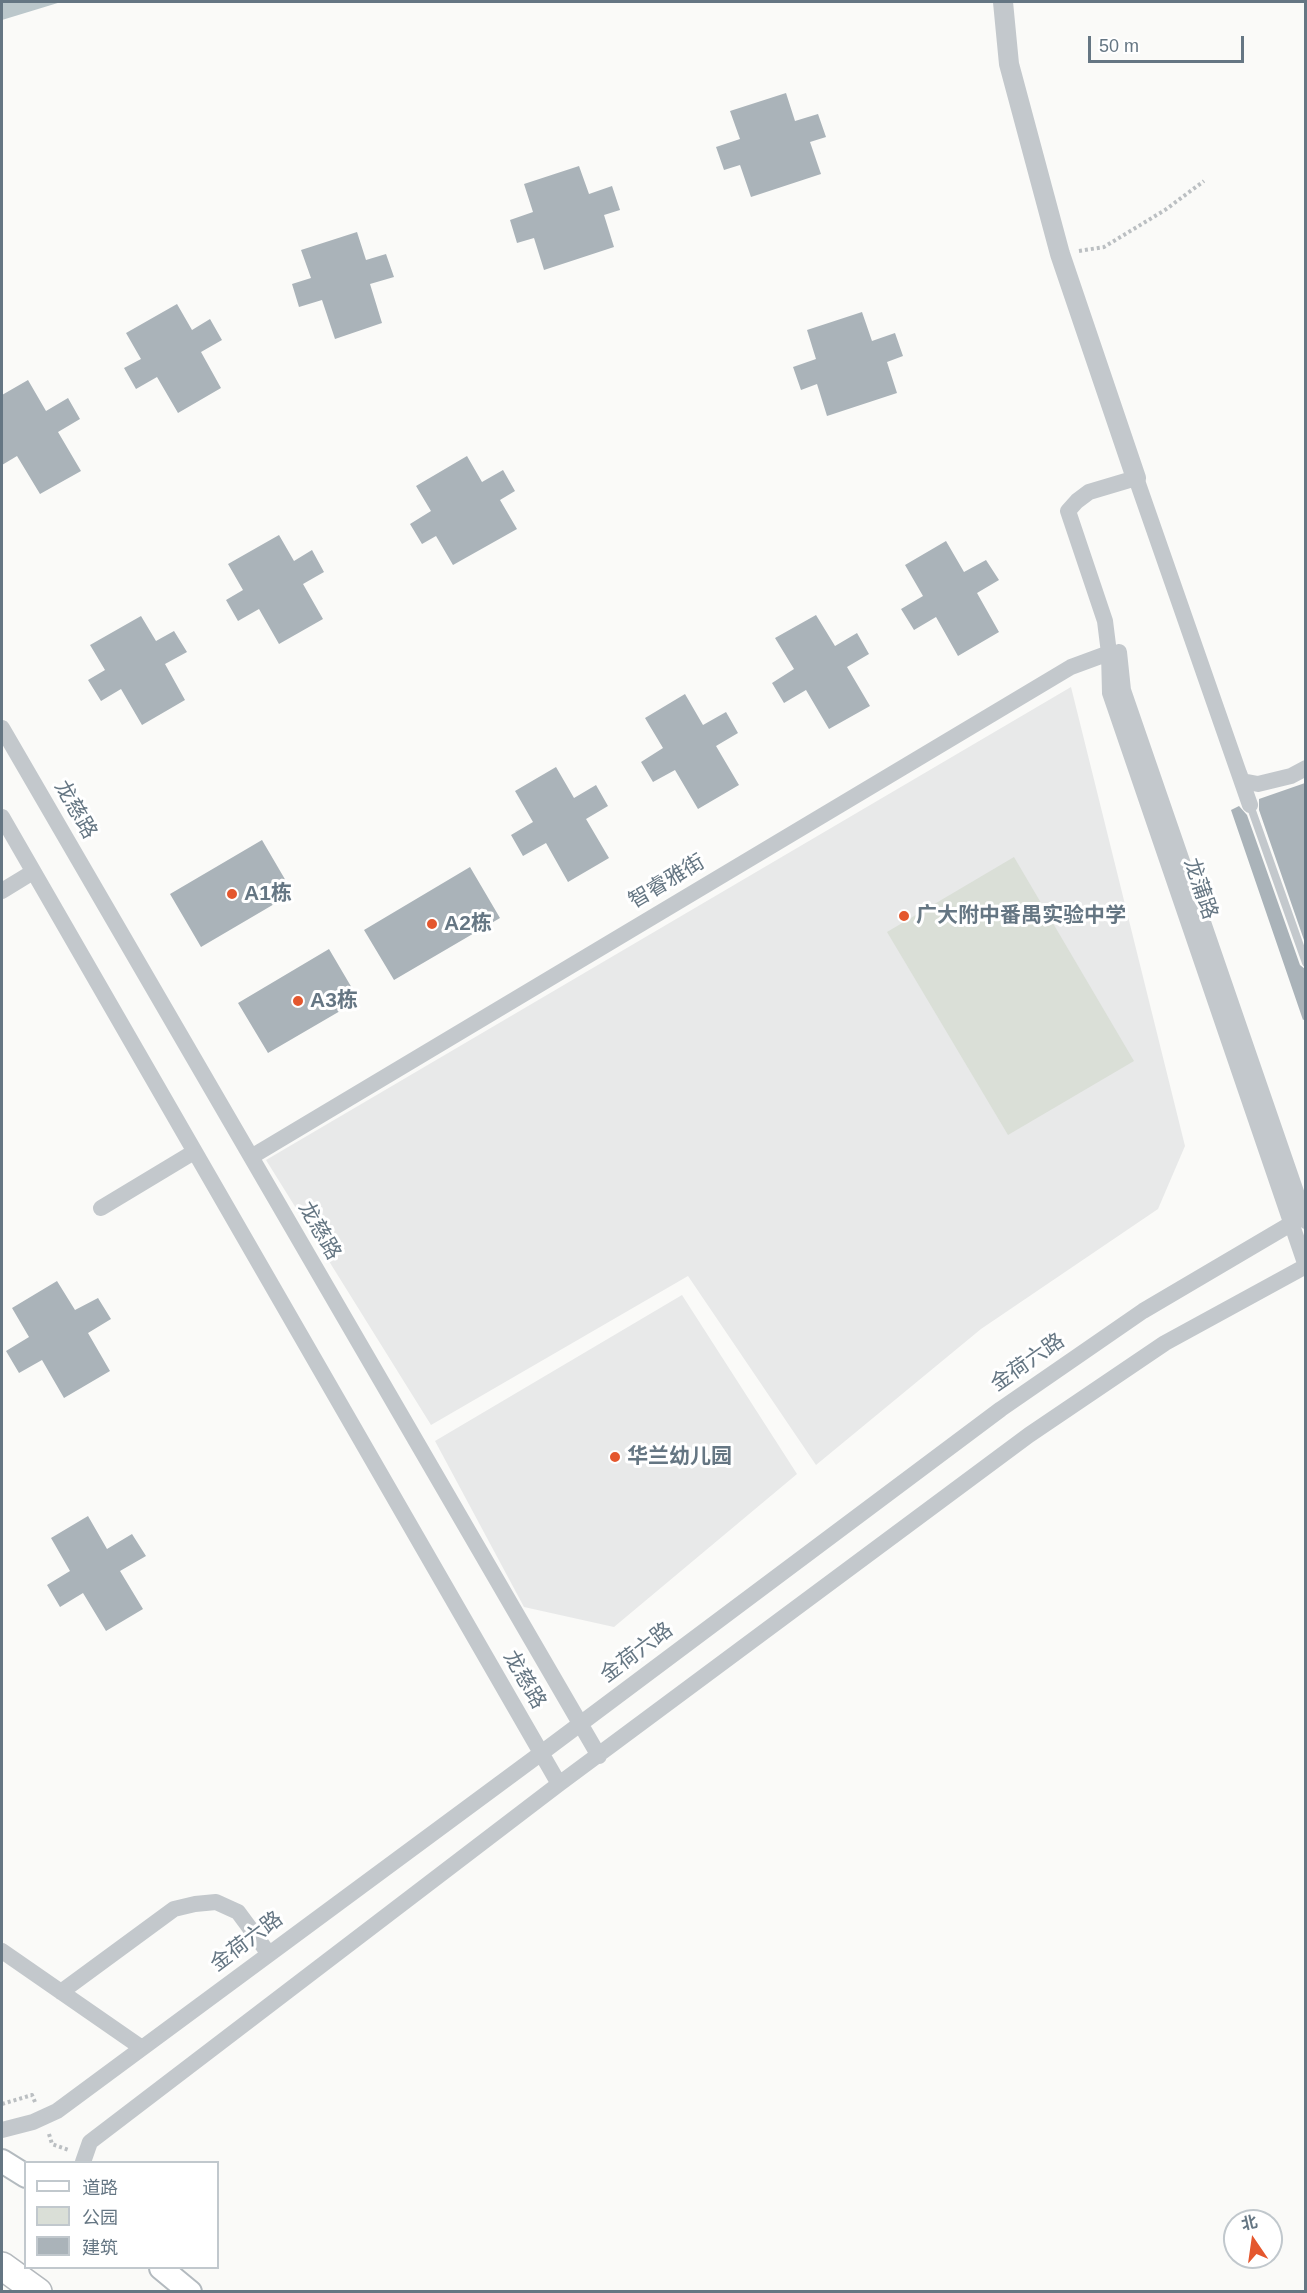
<!DOCTYPE html>
<html>
<head>
<meta charset="utf-8">
<style>
  body { margin:0 }
  #map { position:relative; width:1307px; height:2293px; overflow:hidden; background:#fafaf8; font-family:Helvetica,"Noto Sans SC",sans-serif }
  canvas { display:block }
  .frame { position:absolute; inset:0; border:3px solid #657683; pointer-events:none }
  .legend { position:absolute; left:24px; top:2161px; width:195px; height:108px; box-sizing:border-box; background:#fff; border:2px solid #c1c8cd; margin:0; padding:8px 10px; list-style:none; font-size:18px; color:#657683 }
  .legend li { display:flex; align-items:center; gap:12px; height:30px }
  .legend b { width:30px; border:2px solid #c1c8cd }
  .north { position:absolute; left:1223px; top:2209px; width:60px; height:60px; box-sizing:border-box; background:#fff; border:2px solid #c1c8cd; border-radius:50%; rotate:347deg; font-size:16px; font-weight:700; line-height:24px; text-align:center; color:#657683 }
  .north::after { content:''; display:block; margin:auto; width:21px; height:27px; background:#e4572e; clip-path:polygon(50% 0,100% 100%,50% 72%,0 100%) }
  .scale { position:absolute; left:1088px; top:36px; width:156px; height:27px; box-sizing:border-box; border:3px solid #657683; border-top:0; padding-left:8px; font-size:18px; line-height:21px; white-space:nowrap; color:#657683; -webkit-text-stroke:4px #fff; paint-order:stroke }
</style>
</head>
<body>
<div id="map">
<canvas width="1307" height="2293"></canvas>
<div class="frame"></div>
<ul class="legend">
<li><b style="height:8px;background:#fff"></b>道路</li>
<li><b style="height:16px;background:#dadfd7"></b>公园</li>
<li><b style="height:16px;background:#aab3b9"></b>建筑</li>
</ul>
<div class="north">北</div>
<div class="scale">50 m</div>
</div>
<script>
const ctx = document.querySelector('canvas').getContext('2d');
ctx.lineJoin = 'round';
function paint(path, color) {
  ctx.fillStyle = color;
  ctx.fill(path, 'evenodd');
}
function shape(rows) {
  const path = new Path2D();
  for (const r of rows) {
    path.moveTo(r[0], r[1]);
    for (let i = 2; i < r.length; i += 2) path.lineTo(r[i], r[i + 1]);
  }
  return path;
}
function trace(path, color, width, dash) {
  ctx.strokeStyle = color;
  ctx.lineWidth = width;
  ctx.lineCap = dash ? 'butt' : 'round';
  ctx.setLineDash(dash || []);
  ctx.stroke(path);
}
function write(font, color, halo, rows, align = 'center') {
  ctx.font = font + ' Helvetica,"Noto Sans SC",sans-serif';
  ctx.lineWidth = 6;
  ctx.setLineDash([]);
  ctx.textBaseline = 'middle';
  ctx.strokeStyle = halo;
  ctx.fillStyle = color;
  for (const [text, x, y, turn = 0] of rows) {
    ctx.save();
    ctx.translate(x, y);
    ctx.rotate((+turn || 0) * Math.PI / 180);
    ctx.textAlign = isNaN(turn) ? turn : align;
    if (halo) ctx.strokeText(text, 0, 0);
    ctx.fillText(text, 0, 0);
    ctx.restore();
  }
}
paint(shape([
  [1071,687,1185,1146,1158,1209,981,1329,816,1465,688,1276,431,1425,266,1160],
  [682,1295,797,1474,614,1627,524,1607,435,1441]
]), '#e8e9e9');
paint(shape([
  [1014,857,1134,1061,1008,1135,887,932]
]), '#dadfd7');
paint(shape([
  [2,2,61,2,2,20]
]), '#bbc7cb');
paint(shape([
  [786,93,795,121,818,114,826,137,810,142,821,174,751,197,740,165,724,170,716,147,740,139,730,111],
  [579,166,589,194,612,186,620,210,604,215,614,247,544,270,534,238,517,243,510,220,533,212,524,184],
  [357,232,366,260,386,254,394,277,370,284,382,323,335,339,322,300,299,307,292,284,311,278,301,250],
  [177,304,192,330,210,319,222,340,201,352,221,388,178,413,157,377,136,389,124,368,141,359,126,333],
  [862,312,872,341,895,333,903,356,887,362,897,393,827,416,817,384,801,390,793,367,816,359,807,330],
  [28,380,46,411,68,398,80,419,58,432,81,471,40,494,17,456,2,465,2,395],
  [467,456,482,482,503,470,515,491,500,500,517,529,453,565,436,536,422,544,410,524,431,511,416,486],
  [279,535,294,561,312,550,324,572,303,584,323,619,279,644,259,609,238,621,226,600,243,590,228,564],
  [946,541,964,572,986,560,999,580,977,593,999,632,958,656,936,617,914,630,901,609,923,596,905,565],
  [816,615,835,646,857,633,869,654,847,667,870,706,829,729,806,690,784,703,772,683,794,669,775,638],
  [141,616,156,641,174,631,187,652,165,664,185,700,142,725,121,689,101,701,88,680,105,670,90,645],
  [685,694,703,725,726,712,738,733,716,746,739,785,698,809,675,770,653,782,641,762,663,748,645,718],
  [556,767,574,798,596,785,608,806,586,819,609,858,568,882,546,843,523,856,511,835,533,822,515,791],
  [1305,783,1305,943,1259,810,1259,799],
  [1239,806,1247,815,1300,965,1305,969,1305,1019,1303,1020,1231,810],
  [262,840,293,893,201,947,170,894],
  [470,867,500,918,394,980,364,930],
  [329,949,359,1000,268,1053,238,1003],
  [57,1281,75,1310,98,1298,111,1319,88,1333,110,1371,64,1398,42,1360,19,1373,6,1351,29,1337,12,1308],
  [88,1516,107,1549,132,1534,146,1556,120,1571,143,1609,106,1631,83,1593,60,1607,47,1585,70,1571,51,1538]
]), '#aab3b9');
const secondary = shape([
  [2,2161,26,2176],
  [161,2268,190,2292]
]);
const trunk = shape([
  [2,2266,38,2292]
]);
trace(secondary, '#b3babf', 26);
trace(trunk, '#b4b9bd', 30);
trace(shape([
  [1079,251,1104,247,1165,210,1204,181],
  [2,2104,32,2095,35,2102],
  [49,2134,52,2144,69,2150]
]), '#bbbfc2', 4, [3, 3]);
trace(shape([
  [1250,805,1306,963]
]), '#c3c8cc', 8);
trace(shape([
  [1119,652,1123,690,1306,1221],
  [2,728,599,1756],
  [1239,773,1242,781,1258,784,1291,776,1306,768],
  [2,817,559,1784],
  [2,891,33,872],
  [251,1157,1071,667,1109,653],
  [101,1208,194,1152],
  [2,1951,142,2048],
  [61,1992,174,1909,195,1904,216,1902,238,1912,269,1954],
  [2,2130,33,2122,57,2111,540,1754,1001,1409,1143,1311,1306,1215],
  [83,2162,90,2142,559,1784,1029,1435,1165,1343,1306,1266,1110,693,1109,653,1105,621,1068,511,1077,501,1089,492,1136,478,1250,805]
]), '#c3c8cc', 16);
trace(shape([
  [1003,2,1009,64,1060,254,1136,478]
]), '#c3c8cc', 20);
trace(secondary, '#fff', 22);
trace(trunk, '#fff', 27);
for (const [x, y, r, color] of [
  [232,894,6,"#e4572e"],
  [904,916,6,"#e4572e"],
  [432,924,6,"#e4572e"],
  [298,1001,6,"#e4572e"],
  [615,1457,6,"#e4572e"]
]) {
  const dot = new Path2D();
  dot.arc(x, y, r, 0, 2 * Math.PI);
  ctx.fillStyle = color;
  ctx.fill(dot);
  trace(dot, '#fff', 2);
}
write('21px', '#657683', '#fff', [
  ["龙慈路",75,810,60],
  ["智睿雅街",667,882,-31],
  ["龙蒲路",1200,889,71],
  ["龙慈路",319,1231,60],
  ["金荷六路",1028,1363,-35],
  ["金荷六路",637,1653,-37],
  ["龙慈路",524,1680,60],
  ["金荷六路",247,1942,-37]
]);
write('bold 21px', '#657683', '#fff', [
  ["A1栋",244,894],
  ["广大附中番禺实验中学",916,916],
  ["A2栋",444,924],
  ["A3栋",310,1001],
  ["华兰幼儿园",627,1457]
], 'left');
</script>
</body>
</html>
